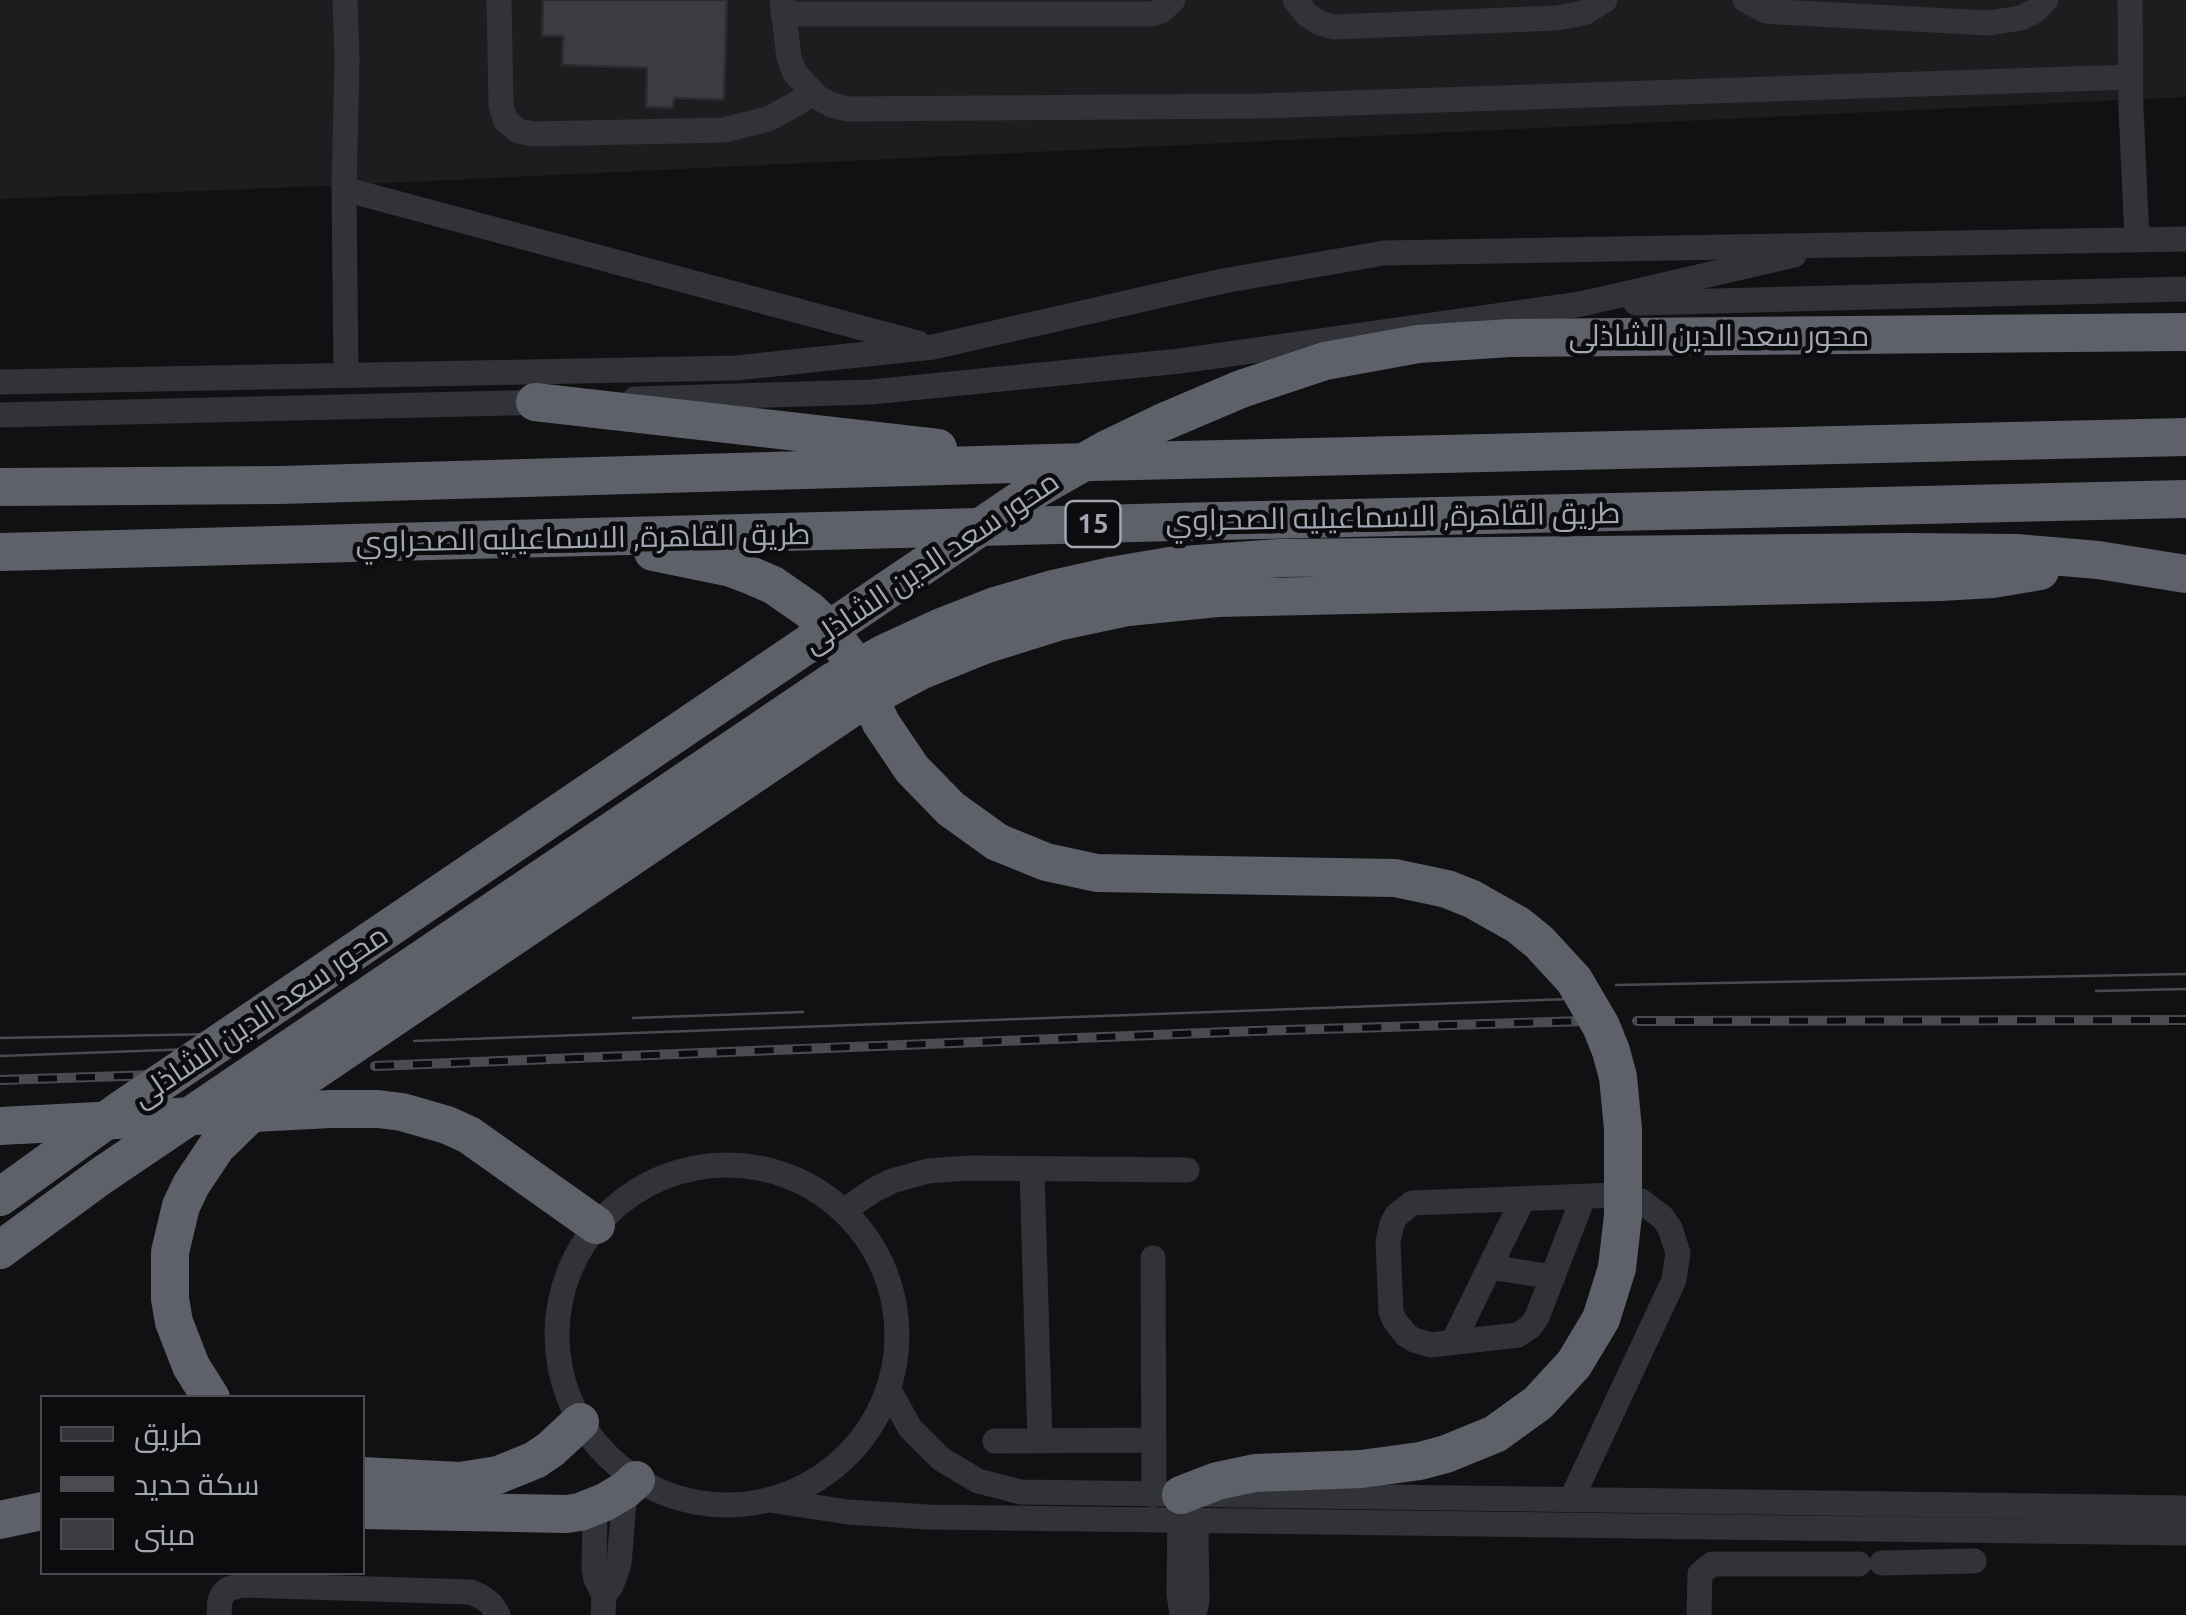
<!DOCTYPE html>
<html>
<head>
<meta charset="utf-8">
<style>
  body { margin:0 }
  #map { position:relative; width:2186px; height:1615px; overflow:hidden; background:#111113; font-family:Ubuntu,Cairo,sans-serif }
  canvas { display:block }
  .legend { position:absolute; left:40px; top:1395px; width:325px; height:180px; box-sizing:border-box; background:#0c0c0e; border:2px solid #484a50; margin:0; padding:12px 18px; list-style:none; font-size:30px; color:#a2a7b4 }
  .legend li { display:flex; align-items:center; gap:20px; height:50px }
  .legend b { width:50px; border:2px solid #484a50 }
</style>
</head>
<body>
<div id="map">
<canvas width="2186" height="1615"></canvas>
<ul class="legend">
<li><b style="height:12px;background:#323338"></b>طريق</li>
<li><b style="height:12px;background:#494b51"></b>سكة حديد</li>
<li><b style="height:28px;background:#3b3c40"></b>مبنى</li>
</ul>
</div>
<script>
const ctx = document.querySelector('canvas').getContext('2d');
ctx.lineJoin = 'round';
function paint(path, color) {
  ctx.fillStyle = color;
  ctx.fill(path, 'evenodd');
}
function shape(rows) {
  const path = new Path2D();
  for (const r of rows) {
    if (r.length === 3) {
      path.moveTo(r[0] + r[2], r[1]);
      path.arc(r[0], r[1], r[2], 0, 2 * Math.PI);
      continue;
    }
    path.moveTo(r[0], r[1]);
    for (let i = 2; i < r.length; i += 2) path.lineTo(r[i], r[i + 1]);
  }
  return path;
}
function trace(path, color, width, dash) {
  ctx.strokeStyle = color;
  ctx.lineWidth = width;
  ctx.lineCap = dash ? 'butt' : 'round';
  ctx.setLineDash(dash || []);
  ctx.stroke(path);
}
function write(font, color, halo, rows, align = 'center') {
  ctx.font = font + ' Ubuntu,Cairo,sans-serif';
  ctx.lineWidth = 9;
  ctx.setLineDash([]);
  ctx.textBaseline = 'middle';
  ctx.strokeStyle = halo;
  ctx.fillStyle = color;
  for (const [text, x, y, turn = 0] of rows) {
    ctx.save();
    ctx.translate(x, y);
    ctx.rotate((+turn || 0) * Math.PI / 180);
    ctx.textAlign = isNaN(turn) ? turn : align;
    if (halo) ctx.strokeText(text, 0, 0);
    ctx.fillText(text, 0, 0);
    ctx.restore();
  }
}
paint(shape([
  [0,0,2186,0,2186,97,346,185,0,199]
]), '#1d1d20');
const building = shape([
  [543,0,727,0,724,100,674,98,673,108,646,107,647,68,562,65,563,36,542,36,543,0]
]);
paint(building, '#3b3c40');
trace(building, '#2b2b2f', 2.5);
trace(shape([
  [345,0,347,59,344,189,346,375],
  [499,0,501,106,506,121,518,131,534,134,724,130,768,119,801,101,811,92],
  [782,0,789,58,795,73,817,97,832,105,848,109,1259,106,2131,77],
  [1295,0,1307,15,1320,23,1334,27,1556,18,1584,13,1605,0],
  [1745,0,1766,11,1779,12,1989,23,2021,18,2035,11,2046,0],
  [2130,0,2131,108,2137,240],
  [783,14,1152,14,1161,11,1173,0],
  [344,189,918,343],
  [1636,303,2186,289],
  [0,382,736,368,933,347,1223,281,1384,253,2186,239],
  [635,399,871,392,1180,361,1581,304,1794,255],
  [0,415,550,402],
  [727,1335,170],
  [1032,1169,1040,1441],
  [843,1211,874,1190,892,1181,928,1171,969,1168,1187,1170],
  [1153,1258,1154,1495],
  [1490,1267,1553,1277],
  [1453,1342,1523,1199],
  [889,1390,910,1428,941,1459,978,1481,1021,1492,2186,1508],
  [995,1441,1154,1440],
  [769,1500,848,1512,928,1517,2186,1533],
  [1571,1500,1674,1280,1678,1253,1670,1228,1662,1217,1641,1201,1615,1195,1412,1203,1396,1216,1392,1224,1388,1241,1391,1312,1395,1321,1406,1335,1414,1340,1431,1345,1518,1335,1531,1326,1537,1317,1583,1198],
  [1180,1505,1179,1594,1182,1615],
  [595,1507,594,1570,596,1579,604,1595],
  [1882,1563,1974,1561],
  [219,1615,220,1600,223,1594,228,1589,242,1585,471,1592,482,1597,491,1604,498,1615],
  [603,1615,604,1595,611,1586,619,1564,625,1490],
  [1194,1615,1197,1601,1196,1530],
  [1699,1615,1700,1574,1712,1564,1859,1564]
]), '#323338', 25);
trace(shape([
  [535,402,938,448],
  [0,487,280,485,1049,463,2186,437],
  [0,552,1174,522,2186,499],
  [653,552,731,568,752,576,773,585,809,610,825,625,852,660,881,723,912,769,951,809,997,842],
  [1111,576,1170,566,1279,558,1907,552,2016,553,2098,560,2186,574],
  [1128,607,1217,598,1940,582,1993,579,2040,571],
  [0,1126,331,1109,378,1109,402,1112,447,1125,469,1135,596,1225],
  [362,1476,460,1481,498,1475,535,1460,551,1449,580,1422],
  [1181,1495,1217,1481,1255,1473,1361,1469,1420,1461,1446,1454,1495,1434,1538,1403,1574,1364,1601,1319,1617,1268],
  [362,1510,566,1514,580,1512,605,1502,625,1490,636,1480],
  [0,1520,42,1511]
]), '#5e6169', 38);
trace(shape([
  [1616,985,2186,974],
  [2096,991,2186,989],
  [633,1018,803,1012],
  [0,1038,216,1034],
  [414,1041,1569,999],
  [0,1056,193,1049]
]), '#494b51', 2.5);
const rail = shape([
  [1637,1021,2186,1020],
  [375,1066,1254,1031,1584,1021],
  [0,1080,154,1075]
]);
trace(rail, '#494b51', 10);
trace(rail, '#0c0c0e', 6, [19]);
trace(shape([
  [997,842,1046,862,1097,873,1395,878,1447,889,1472,899,1518,925,1539,942,1574,980,1601,1026,1611,1051,1618,1077,1623,1129,1623,1215,1617,1268],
  [0,1197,122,1109,1035,490,1107,449,1161,423,1241,389,1325,361,1418,344,1510,338,2186,332],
  [0,1250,101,1176,832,682,885,653,939,628,995,606,1053,589,1111,576],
  [211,1398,191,1366,174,1322,170,1299,170,1252,181,1206,191,1185,217,1146,248,1116,856,705,920,671,987,644,1057,622,1128,607]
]), '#5e6169', 38);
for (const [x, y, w] of [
  [1093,524,55]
]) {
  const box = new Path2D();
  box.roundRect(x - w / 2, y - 23, w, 46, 8);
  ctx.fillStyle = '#0c0c0e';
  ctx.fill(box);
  trace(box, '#a2a7b4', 2.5);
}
write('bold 28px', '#a2a7b4', null, [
  ["15",1093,524]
]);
write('30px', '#a2a7b4', '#0c0c0e', [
  ["محور سعد الدين الشاذلى",1719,336],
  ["طريق القاهرة, الاسماعيليه الصحراوي",1393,517,-1],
  ["طريق القاهرة, الاسماعيليه الصحراوي",583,538,-1],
  ["محور سعد الدين الشاذلى",931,562,-34],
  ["محور سعد الدين الشاذلى",260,1016,-34]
]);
</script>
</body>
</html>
